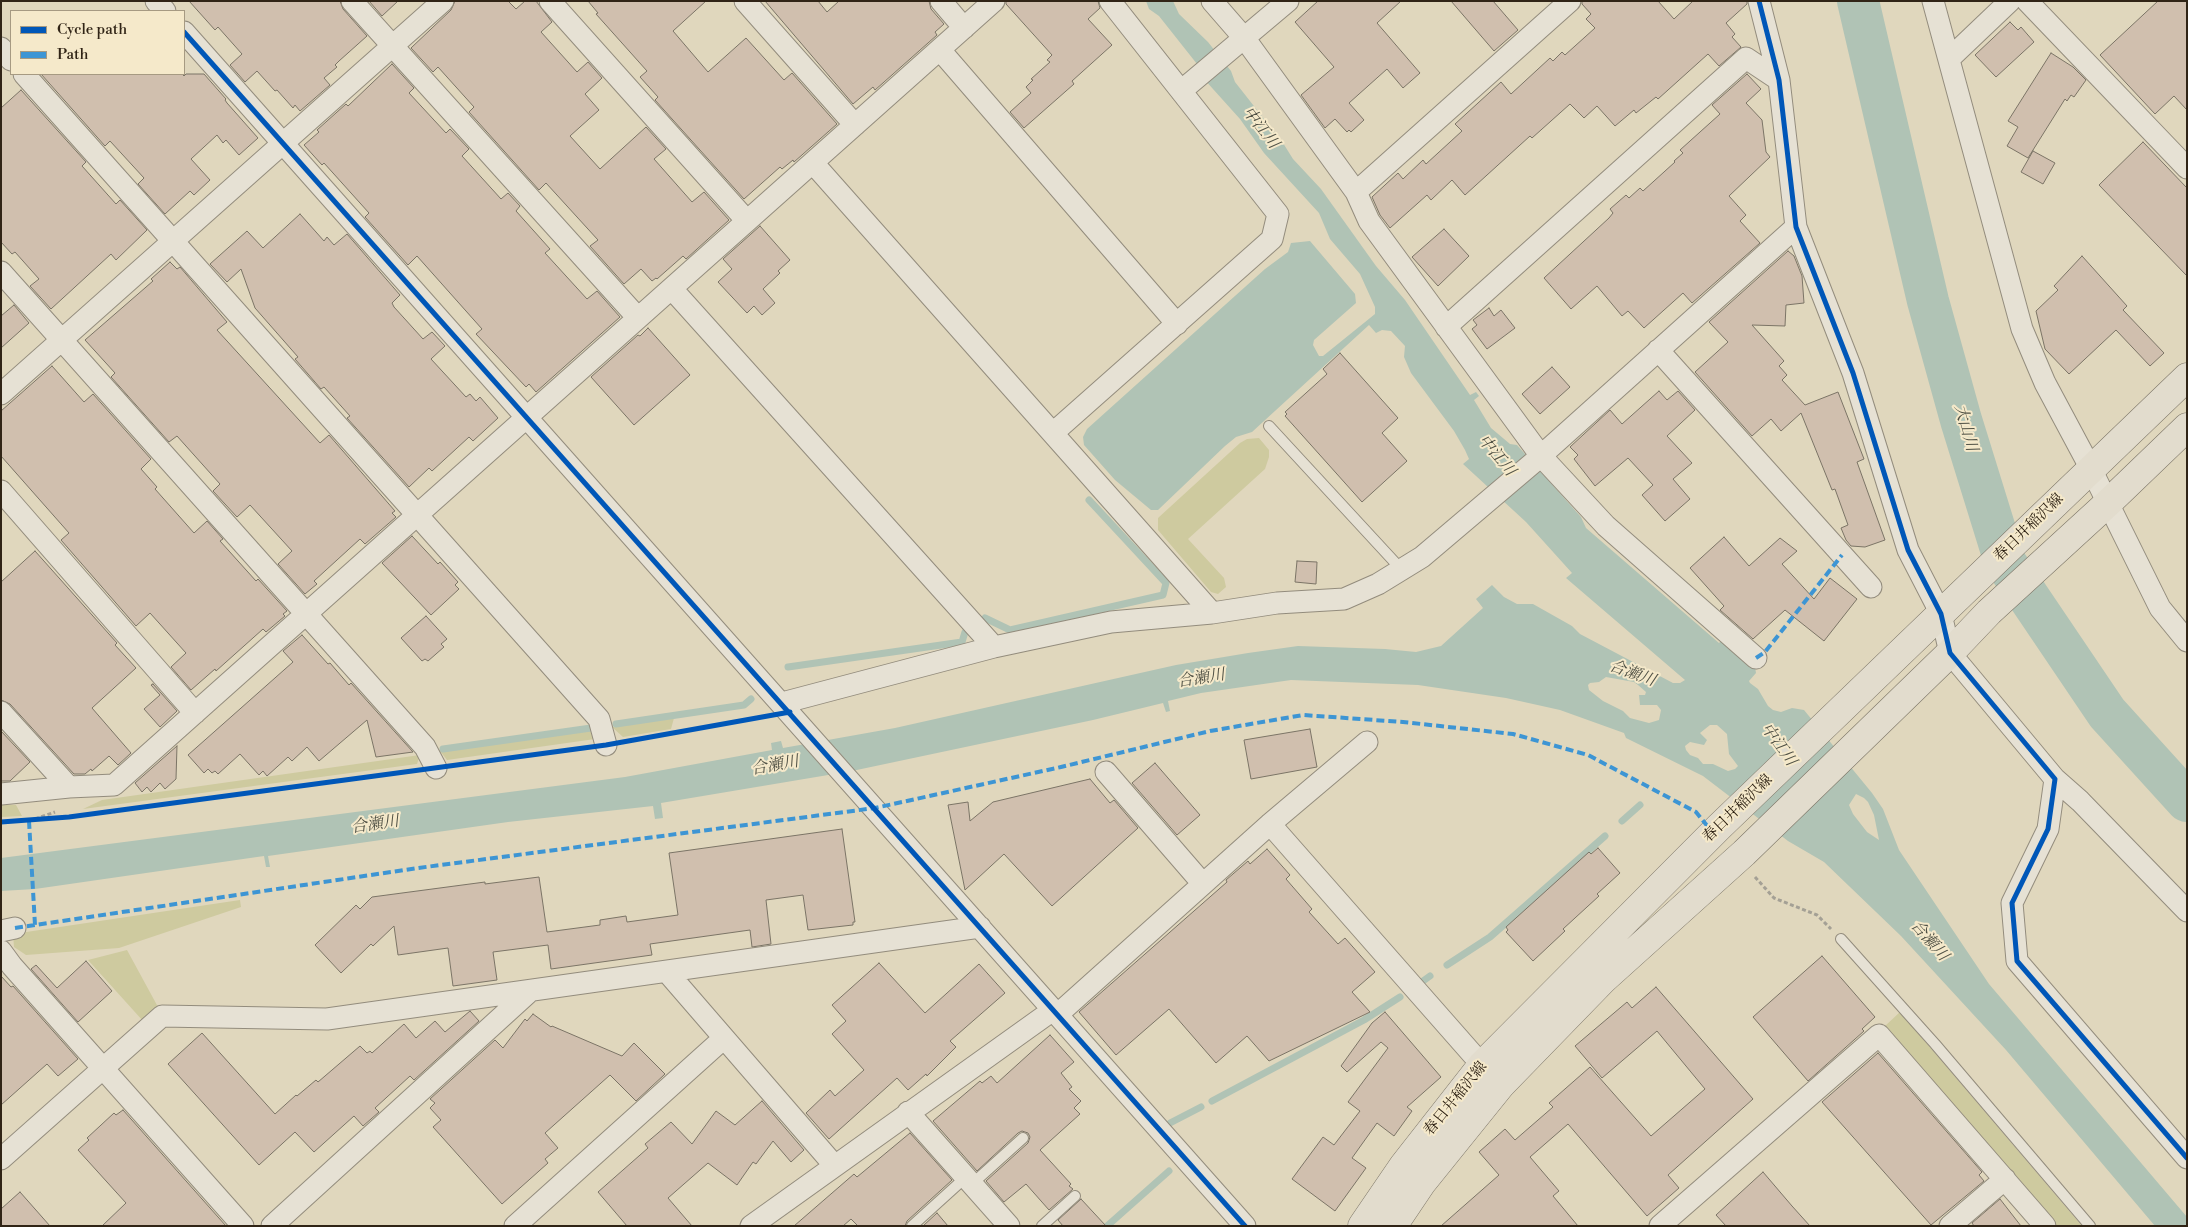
<!DOCTYPE html>
<html>
<head>
<meta charset="utf-8">
<style>
  body { margin:0 }
  #map { position:relative; width:2188px; height:1227px; overflow:hidden; background:#e0d7bd; font-family:"Libre Bodoni",serif }
  canvas { display:block }
  .frame { position:absolute; inset:0; border:2px solid #302416; pointer-events:none }
  .legend { position:absolute; left:10px; top:10px; width:175px; height:65px; box-sizing:border-box; background:#f5e9ca; border:1px solid #a69a82; margin:0; padding:6px 9px; list-style:none; font-size:15px; color:#302416 }
  .legend li { display:flex; align-items:center; gap:10px; height:25px }
  .legend b { width:25px; border:1px solid #a69a82 }
</style>
</head>
<body>
<div id="map">
<canvas width="2188" height="1227"></canvas>
<div class="frame"></div>
<ul class="legend">
<li><b style="height:6px;background:#0057b8"></b>Cycle path</li>
<li><b style="height:6px;background:#3d95d4"></b>Path</li>
</ul>
</div>
<script>
const ctx = document.querySelector('canvas').getContext('2d');
ctx.lineJoin = 'round';
function paint(path, color) {
  ctx.fillStyle = color;
  ctx.fill(path, 'evenodd');
}
function shape(rows) {
  const path = new Path2D();
  for (const r of rows) {
    path.moveTo(r[0], r[1]);
    for (let i = 2; i < r.length; i += 2) path.lineTo(r[i], r[i + 1]);
  }
  return path;
}
function trace(path, color, width, dash) {
  ctx.strokeStyle = color;
  ctx.lineWidth = width;
  ctx.lineCap = dash ? 'butt' : 'round';
  ctx.setLineDash(dash || []);
  ctx.stroke(path);
}
function write(font, color, halo, rows, align = 'center') {
  ctx.font = font + ' "Libre Bodoni","Noto Serif JP",serif';
  ctx.lineWidth = 4;
  ctx.setLineDash([]);
  ctx.textBaseline = 'middle';
  ctx.strokeStyle = halo;
  ctx.fillStyle = color;
  for (const [text, x, y, turn = 0] of rows) {
    ctx.save();
    ctx.translate(x, y);
    ctx.rotate((+turn || 0) * Math.PI / 180);
    ctx.textAlign = isNaN(turn) ? turn : align;
    if (halo) ctx.strokeText(text, 0, 0);
    ctx.fillText(text, 0, 0);
    ctx.restore();
  }
}
paint(shape([
  [1259,438,1269,450,1269,457,1265,469,1188,539,1224,578,1226,587,1218,594,1211,592,1158,530,1158,518,1240,443,1247,439],
  [674,718,671,729,623,737,612,727],
  [597,728,595,739,447,760,440,751],
  [420,755,417,764,83,809,102,800],
  [1,805,16,805,22,816,1,817],
  [240,900,241,907,119,948,26,955,14,947,13,934],
  [127,950,158,1007,143,1021,88,960],
  [1900,1012,2082,1226,2057,1226,1885,1026]
]), '#ceca9f');
paint(shape([
  [1146,1,1173,1,1179,14,1208,42,1219,56,1231,71,1235,82,1283,143,1293,159,1321,189,1376,266,1405,300,1470,395,1476,392,1479,396,1474,400,1491,428,1510,444,1517,445,1581,517,1586,528,1719,643,1722,640,1755,667,1756,673,1749,681,1750,683,1758,689,1768,706,1773,710,1781,712,1792,708,1804,710,1872,793,1883,809,1899,850,1989,984,2187,1217,2187,1226,2155,1226,2006,1050,1901,936,1824,862,1788,841,1703,776,1626,738,1624,733,1560,710,1506,698,1418,685,1291,680,1201,693,1168,701,1170,711,1166,712,1163,703,1093,720,852,771,661,803,663,818,655,819,653,806,508,822,268,856,270,867,266,867,264,856,35,889,1,891,1,858,625,777,772,750,771,743,781,741,783,748,895,728,1176,665,1248,653,1298,646,1385,649,1416,652,1441,646,1483,608,1476,599,1492,585,1504,597,1517,604,1533,604,1572,626,1580,634,1673,683,1680,683,1685,680,1566,578,1572,573,1526,522,1463,464,1469,459,1465,450,1454,431,1411,373,1404,357,1405,346,1391,331,1382,330,1376,333,1369,325,1252,432,1236,437,1225,446,1158,510,1151,510,1115,480,1084,445,1083,437,1087,429,1265,269,1288,252,1291,243,1310,241,1355,294,1356,303,1314,340,1313,345,1319,356,1323,356,1375,314,1375,307,1360,274,1330,239,1319,213,1264,153,1240,119,1204,79,1197,64,1159,16,1149,9],
  [1606,677,1634,682,1638,685,1646,692,1645,695,1639,695,1640,705,1657,705,1661,710,1659,720,1649,723,1630,718,1623,711,1603,701,1589,690,1588,685,1590,683,1599,682],
  [1710,725,1717,725,1727,734,1729,754,1738,766,1735,769,1728,771,1713,764,1703,764,1698,758,1690,755,1686,750,1685,746,1690,742,1704,745,1707,740,1700,733],
  [1856,794,1864,798,1868,802,1874,815,1879,840,1867,832,1853,814,1849,805]
]), '#b0c3b5');
trace(shape([
  [985,618,1010,630,1163,595,1166,583,1089,500],
  [788,667,962,642,965,632],
  [616,724,744,705,751,699],
  [443,749,591,728],
  [1622,821,1640,805],
  [1447,965,1490,937,1605,836],
  [1423,981,1430,976],
  [1212,1101,1364,1020,1400,997],
  [1170,1123,1201,1107],
  [1107,1226,1169,1171]
]), '#b0c3b5', 7);
trace(shape([
  [1858,1,1928,301,1961,420,2005,562,2107,713,2187,801]
]), '#b0c3b5', 42);
const building = shape([
  [189,1,340,1,343,9,367,36,339,61,335,65,337,67,324,78,330,85,300,111,295,105,293,108,277,90,275,91,257,71,245,82,230,65,242,54,218,27,215,30,189,1],
  [369,1,398,1,382,16,369,1],
  [455,1,508,1,516,9,525,1,536,1,552,22,541,32,577,72,588,62,602,78,585,94,599,110,570,136,600,169,646,127,666,149,654,159,692,202,704,192,729,220,686,259,683,256,657,279,656,278,652,281,641,269,624,284,590,246,598,240,546,183,539,190,469,112,474,107,438,67,433,72,411,48,451,10,455,1],
  [588,1,706,1,673,31,708,72,746,38,784,80,792,73,837,124,794,162,793,160,782,169,780,167,744,199,655,100,658,97,640,77,647,71,596,14,598,13,588,1],
  [765,1,818,1,827,12,839,1,929,1,931,9,944,24,935,32,937,35,875,90,873,87,853,104,765,1],
  [1006,1,1098,1,1100,8,1088,19,1112,45,1072,81,1074,84,1024,128,1010,112,1031,93,1026,87,1033,80,1031,79,1050,62,1047,60,1052,55,1006,4,1006,1],
  [1318,1,1401,1,1377,23,1420,73,1403,88,1387,69,1349,103,1364,120,1351,132,1349,130,1347,132,1335,119,1325,128,1301,95,1334,67,1295,22,1318,1],
  [1451,1,1493,1,1518,30,1494,51,1451,1],
  [1582,1,1658,1,1674,19,1693,1,1747,1,1747,4,1726,23,1735,34,1732,37,1741,47,1719,66,1708,54,1658,99,1656,97,1636,113,1634,110,1615,126,1597,106,1584,118,1570,104,1532,138,1530,136,1465,195,1452,180,1431,200,1427,195,1390,228,1380,215,1372,197,1398,173,1403,179,1423,160,1426,164,1462,131,1455,124,1501,82,1511,94,1550,58,1553,61,1562,52,1565,55,1595,28,1586,19,1591,14,1582,4,1582,1],
  [2158,1,2187,1,2187,110,2174,96,2155,114,2100,55,2158,1],
  [2010,22,2018,30,2021,27,2034,42,1996,77,1975,55,2010,22],
  [2051,53,2073,67,2086,80,2074,97,2071,95,2067,101,2065,99,2028,158,2007,146,2018,127,2008,121,2051,53],
  [392,64,414,88,409,93,446,133,450,129,469,149,462,156,501,199,508,193,520,206,516,211,550,249,545,253,587,299,597,291,620,317,536,392,529,384,526,387,476,334,482,329,417,256,408,265,365,217,369,213,324,163,322,165,304,145,319,132,317,130,346,104,348,106,392,64],
  [41,74,182,74,184,76,186,74,204,74,226,99,225,100,227,103,258,138,239,155,226,140,223,143,217,135,191,159,210,180,194,195,190,191,165,214,138,184,144,178,110,141,105,146,41,74],
  [1747,74,1761,89,1746,103,1762,120,1766,152,1770,157,1729,196,1746,215,1740,221,1760,243,1692,303,1683,293,1644,328,1628,311,1622,316,1597,286,1571,309,1544,278,1609,218,1613,213,1610,209,1626,195,1629,198,1640,188,1643,191,1675,162,1674,161,1683,153,1680,150,1720,114,1712,105,1747,74],
  [21,90,86,162,82,166,116,204,120,200,147,230,116,260,111,254,51,309,30,286,39,279,15,252,12,254,1,242,1,108,21,90],
  [2143,142,2187,188,2187,276,2099,185,2143,142],
  [2033,151,2055,163,2043,184,2021,172,2033,151],
  [300,214,324,241,327,237,334,245,347,234,400,295,392,303,394,307,423,339,432,332,445,346,431,359,466,397,470,394,476,401,480,397,498,418,473,441,469,437,432,471,429,468,409,487,347,418,350,416,324,387,321,389,295,359,298,357,255,308,241,269,227,282,210,264,247,231,263,248,300,214],
  [760,226,790,260,778,271,780,273,763,289,775,303,762,315,754,306,747,313,718,282,732,269,723,259,760,226],
  [1444,229,1469,256,1438,286,1412,257,1444,229],
  [1788,251,1794,256,1802,276,1804,303,1786,305,1785,326,1752,325,1784,361,1779,366,1787,375,1782,380,1805,405,1838,392,1864,459,1857,462,1885,540,1865,547,1851,546,1846,540,1841,528,1848,525,1835,489,1832,490,1801,413,1781,431,1771,419,1752,436,1695,372,1728,342,1709,322,1788,251],
  [2082,256,2127,306,2123,310,2164,353,2150,366,2116,330,2069,374,2045,349,2036,311,2058,290,2054,286,2082,256],
  [170,262,177,269,180,267,227,322,217,330,320,443,329,435,395,511,392,513,396,517,365,544,360,539,314,581,317,584,305,594,278,564,292,551,250,505,237,517,213,491,220,484,177,436,169,442,111,377,115,373,85,340,153,281,151,279,170,262],
  [14,305,29,323,1,348,1,316,14,305],
  [1489,308,1494,316,1501,310,1515,328,1487,349,1472,329,1477,325,1473,320,1489,308],
  [648,328,690,375,634,425,591,377,638,335,640,336,648,328],
  [1340,353,1398,418,1382,433,1407,461,1362,502,1285,416,1287,414,1285,412,1327,374,1323,369,1340,353],
  [52,366,84,402,93,394,151,459,141,469,157,487,155,489,194,533,207,521,223,539,220,541,256,581,258,579,287,611,283,614,285,616,266,632,263,629,216,671,215,669,191,690,171,667,186,653,150,613,136,626,61,540,69,533,1,456,1,411,52,366],
  [1552,367,1570,387,1540,414,1522,394,1552,367],
  [1659,391,1667,400,1678,391,1695,410,1667,436,1692,463,1673,479,1690,499,1665,521,1642,495,1653,485,1628,458,1595,486,1574,459,1578,455,1570,447,1610,410,1622,424,1659,391],
  [412,536,438,564,440,562,458,582,455,585,459,589,431,615,382,563,412,536],
  [1724,537,1749,566,1780,538,1797,551,1782,564,1814,599,1830,578,1857,599,1824,641,1785,610,1753,639,1720,610,1724,606,1690,568,1724,537],
  [35,551,117,643,115,645,136,668,92,708,131,753,118,765,109,756,92,771,91,769,85,774,74,774,10,704,1,700,1,582,35,551],
  [1297,561,1317,562,1316,584,1295,582,1297,561],
  [426,616,447,639,441,644,444,647,428,661,425,659,422,661,401,638,426,616],
  [302,635,328,664,330,663,349,685,351,683,413,752,376,757,367,720,319,761,307,747,292,761,288,757,267,776,263,771,259,775,240,754,218,774,215,771,212,773,208,769,204,773,188,755,293,662,283,651,302,635],
  [153,684,177,711,160,727,144,709,160,695,151,685,153,684],
  [1310,729,1317,767,1251,779,1244,740,1310,729],
  [1,731,30,762,10,781,1,781,1,731],
  [177,746,176,779,165,789,160,783,151,792,147,787,142,792,135,783,177,746],
  [1155,763,1200,815,1177,835,1132,783,1155,763],
  [1090,779,1110,803,1114,800,1138,828,1052,906,1004,854,965,890,948,805,968,802,970,821,993,802,1090,779],
  [842,829,855,922,853,922,853,925,808,930,803,895,766,900,771,944,752,947,750,930,650,944,652,955,551,969,548,945,493,952,497,980,453,986,448,948,398,955,394,926,373,946,371,944,341,973,315,945,356,905,360,909,372,897,485,882,485,884,539,877,547,932,600,925,600,920,626,916,627,922,678,915,669,853,842,829],
  [1598,848,1620,873,1597,894,1599,896,1563,929,1565,931,1533,961,1506,932,1508,930,1506,927,1589,852,1591,854,1598,848],
  [1267,849,1290,875,1286,879,1312,909,1309,912,1338,944,1345,938,1375,972,1352,992,1370,1012,1269,1061,1247,1036,1216,1063,1169,1009,1116,1055,1079,1012,1227,882,1226,880,1248,861,1250,864,1267,849],
  [1822,956,1875,1017,1862,1029,1864,1031,1808,1081,1753,1017,1822,956],
  [86,961,112,991,78,1022,31,969,36,965,57,988,86,961],
  [879,963,925,1013,979,964,1005,993,950,1041,956,1047,927,1076,926,1074,908,1090,897,1078,829,1139,806,1113,830,1090,835,1096,864,1070,832,1034,846,1021,832,1005,879,963],
  [1,976,11,987,13,986,78,1059,58,1076,47,1064,1,1105,1,976],
  [1656,987,1753,1099,1668,1175,1679,1188,1647,1216,1568,1124,1530,1157,1559,1191,1553,1196,1578,1226,1441,1226,1499,1175,1479,1152,1505,1129,1515,1140,1553,1107,1549,1103,1590,1067,1651,1136,1705,1089,1657,1031,1602,1078,1575,1046,1627,1002,1632,1008,1656,987],
  [470,1011,479,1021,414,1080,410,1076,375,1108,379,1112,363,1126,354,1116,314,1152,295,1132,259,1165,168,1064,202,1033,275,1114,296,1095,297,1096,316,1080,318,1082,360,1046,367,1053,370,1051,372,1053,404,1024,416,1038,435,1021,445,1032,470,1011],
  [1385,1012,1441,1077,1407,1107,1412,1111,1394,1136,1377,1123,1352,1158,1366,1168,1335,1211,1292,1179,1323,1137,1334,1145,1360,1111,1348,1102,1388,1048,1381,1042,1347,1072,1341,1066,1372,1023,1385,1012],
  [533,1014,551,1027,552,1026,622,1056,634,1043,665,1074,636,1101,610,1075,545,1133,558,1148,545,1159,548,1163,502,1204,433,1127,441,1120,430,1108,435,1103,430,1099,495,1040,503,1048,525,1019,527,1021,533,1014],
  [1050,1035,1074,1062,1061,1073,1072,1087,1069,1089,1081,1101,1074,1108,1080,1114,1040,1150,1071,1184,1069,1186,1073,1189,1049,1210,1026,1184,1004,1202,986,1181,1028,1143,1030,1137,1028,1133,1022,1131,1018,1133,977,1171,933,1121,980,1081,982,1083,991,1076,997,1083,1050,1035],
  [1878,1053,1982,1172,1979,1175,1984,1181,1931,1225,1822,1102,1878,1053],
  [762,1101,804,1150,791,1162,773,1141,756,1164,753,1162,737,1185,708,1163,668,1198,692,1226,627,1226,598,1192,648,1148,645,1144,671,1122,692,1144,716,1111,735,1125,762,1101],
  [123,1110,226,1226,102,1226,126,1203,78,1150,89,1140,87,1138,114,1113,116,1115,123,1110],
  [910,1133,952,1180,907,1221,905,1226,858,1226,851,1219,843,1226,794,1226,854,1174,857,1177,910,1133],
  [1763,1172,1792,1206,1810,1226,1726,1226,1716,1215,1763,1172],
  [20,1192,50,1226,1,1226,1,1209,20,1192],
  [1081,1199,1106,1226,1063,1226,1058,1220,1081,1199],
  [2000,1199,2021,1226,1974,1226,1972,1223,2000,1199],
  [937,1213,948,1226,923,1226,937,1213]
]);
paint(building, '#d0bfae');
trace(building, '#7b7466', 1);
const lane = shape([
  [1269,426,1401,569],
  [1841,939,1935,1044,2090,1226],
  [972,1184,1023,1138],
  [912,1226,966,1177],
  [1042,1226,1075,1196]
]);
const street = shape([
  [156,1,165,11],
  [352,1,638,318],
  [550,1,747,221],
  [745,1,855,125],
  [941,1,964,28],
  [1212,1,1245,39,1356,192,1369,221,1541,456,1606,526,1756,658],
  [1759,1,1779,80,1796,227,1853,373,1908,550,1941,614,1950,653,2055,779,2048,829,2012,903,2017,961,2187,1158],
  [1933,1,2022,329,2045,383,2091,469,2160,608,2187,641],
  [2027,1,2187,168],
  [184,32,1245,1226],
  [1,48,11,60],
  [940,50,1177,324],
  [1949,59,2010,1],
  [24,74,599,719,606,745],
  [1181,91,1288,1],
  [813,163,1212,613],
  [1356,192,1570,1],
  [1,272,425,747,436,768],
  [672,289,994,647],
  [1446,327,1746,58,1779,80],
  [1658,350,1871,587],
  [1,394,443,1],
  [1053,433,1272,239,1278,214,1110,1],
  [1,491,195,713],
  [782,703,994,647,1111,622,1212,613,1277,603,1344,599,1378,584,1422,557,1534,462,1796,227],
  [1,712,69,787],
  [1106,772,1203,884],
  [2055,779,2080,801,2187,911],
  [1,794,69,787,114,785,994,1],
  [1270,824,1482,1065],
  [1,931,15,928],
  [1,951,12,966,243,1226],
  [667,972,834,1165],
  [1057,1015,1270,824,1367,742],
  [908,1112,1009,1226],
  [1,1159,162,1016,327,1019,980,927],
  [272,1226,529,992],
  [515,1226,724,1038],
  [751,1226,1053,1010],
  [1660,1226,1879,1035,2045,1226],
  [1950,1226,2005,1179]
]);
const primary = shape([
  [1362,1226,1403,1166,1482,1065,1719,827,2187,377],
  [1393,1226,1422,1183,1501,1085,1604,979,1744,853,1950,653,1989,612,2108,503,2187,427]
]);
trace(lane, '#938c7d', 12);
trace(street, '#938c7d', 23);
trace(primary, '#7b7466', 29);
trace(shape([
  [29,821,55,812],
  [1755,877,1774,898,1817,915,1831,929]
]), '#a4a095', 3, [4, 2.5]);
trace(lane, '#e6e1d4', 10);
trace(street, '#e6e1d4', 21);
trace(primary, '#e2dccd', 28);
trace(shape([
  [1756,658,1765,652,1842,555],
  [29,821,35,925],
  [15,928,418,868,875,808,1061,767,1210,731,1303,715,1403,722,1513,734,1588,755,1696,812,1713,833]
]), '#3d95d4', 4, [8, 4]);
trace(shape([
  [1759,1,1779,80,1796,227,1853,373,1908,550,1941,614,1950,653,2055,779,2048,829,2012,903,2017,961,2187,1158],
  [184,32,1245,1226],
  [1,822,69,817,606,745,790,712]
]), '#0057b8', 5);
write('15px', '#302416', '#f5e9ca', [
  ["春日井稲沢線",2029,528,-44],
  ["春日井稲沢線",1738,809,-44],
  ["春日井稲沢線",1456,1099,-51]
]);
write('italic 16px', '#505145', '#f5e9ca', [
  ["中江川",1260,128,52],
  ["大山川",1965,428,74],
  ["中江川",1496,456,50],
  ["合瀬川",1632,674,20],
  ["合瀬川",1201,679,-9],
  ["中江川",1778,745,54],
  ["合瀬川",775,766,-10],
  ["合瀬川",375,825,-8],
  ["合瀬川",1929,941,49]
]);
</script>
</body>
</html>
